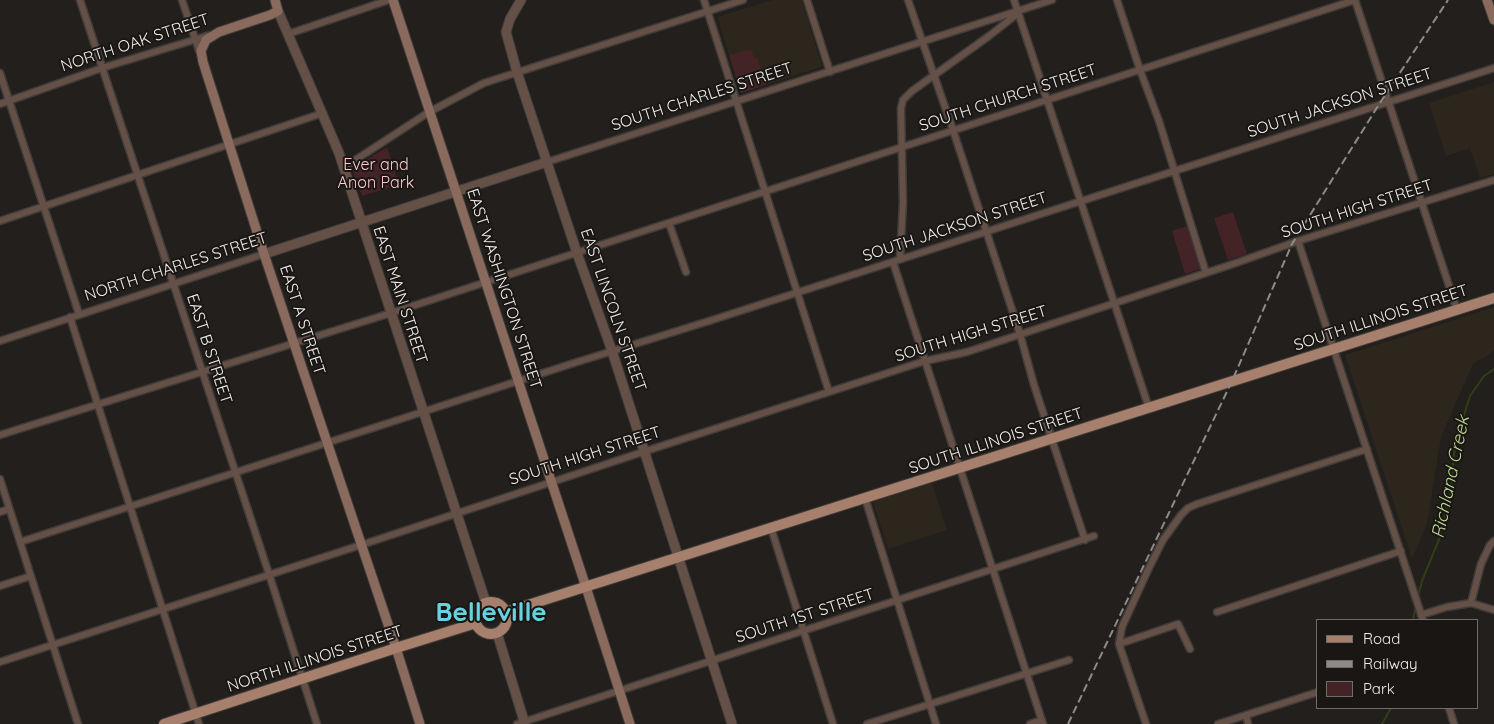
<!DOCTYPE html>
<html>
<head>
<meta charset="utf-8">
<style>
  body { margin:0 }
  #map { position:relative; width:1494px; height:724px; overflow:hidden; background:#221f1c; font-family:Quicksand,sans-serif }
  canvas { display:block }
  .legend { position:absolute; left:1316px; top:619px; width:162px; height:90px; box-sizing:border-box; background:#191613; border:1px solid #6f6c6a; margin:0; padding:6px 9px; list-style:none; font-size:15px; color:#f0eeec }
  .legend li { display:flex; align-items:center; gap:10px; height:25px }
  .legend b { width:25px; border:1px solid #6f6c6a }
</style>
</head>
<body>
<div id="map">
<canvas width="1494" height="724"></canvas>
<ul class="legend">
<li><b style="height:6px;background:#a77f6d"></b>Road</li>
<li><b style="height:6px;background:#8d8b88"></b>Railway</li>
<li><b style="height:14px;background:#432325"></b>Park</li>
</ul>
</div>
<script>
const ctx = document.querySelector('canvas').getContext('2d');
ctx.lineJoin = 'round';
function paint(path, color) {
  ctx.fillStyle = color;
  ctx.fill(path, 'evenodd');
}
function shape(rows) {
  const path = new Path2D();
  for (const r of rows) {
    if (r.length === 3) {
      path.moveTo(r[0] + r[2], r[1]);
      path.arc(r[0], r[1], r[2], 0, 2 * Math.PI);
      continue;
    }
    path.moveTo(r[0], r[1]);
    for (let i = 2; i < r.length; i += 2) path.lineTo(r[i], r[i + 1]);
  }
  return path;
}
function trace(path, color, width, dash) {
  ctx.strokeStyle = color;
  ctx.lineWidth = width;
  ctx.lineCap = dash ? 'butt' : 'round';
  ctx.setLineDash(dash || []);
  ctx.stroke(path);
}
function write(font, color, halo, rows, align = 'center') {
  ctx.font = font + ' Quicksand,sans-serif';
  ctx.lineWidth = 4;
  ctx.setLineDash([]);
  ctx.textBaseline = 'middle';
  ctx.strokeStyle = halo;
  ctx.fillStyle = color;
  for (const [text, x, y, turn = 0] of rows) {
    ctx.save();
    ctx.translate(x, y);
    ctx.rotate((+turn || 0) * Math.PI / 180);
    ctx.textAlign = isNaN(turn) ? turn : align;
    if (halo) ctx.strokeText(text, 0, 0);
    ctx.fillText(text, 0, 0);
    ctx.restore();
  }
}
paint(shape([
  [772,0,802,0,822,66,821,67,741,93,717,17],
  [1494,82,1494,174,1480,178,1470,148,1446,156,1429,103],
  [1494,307,1494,351,1473,364,1441,437,1427,524,1412,559,1345,355],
  [932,483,947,530,888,549,873,502]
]), '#2c261d');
paint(shape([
  [751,49,754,58,757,57,766,85,741,93,729,55],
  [387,147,399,185,362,196,352,169],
  [1233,212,1247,254,1228,260,1214,218],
  [1187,226,1200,267,1200,269,1185,274,1172,231]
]), '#432325');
trace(shape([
  [1418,596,1422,581,1440,537,1451,490,1455,444,1470,396,1484,376,1494,369],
  [1413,620,1416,606],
  [1382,724,1391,708]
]), '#313f16', 2);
const minor = shape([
  [80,0,269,574,317,724],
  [182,0,201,56],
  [704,0,829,392],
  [807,0,830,72],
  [908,0,953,130,1020,334,1034,385,1085,540],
  [1014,0,1149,408],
  [1117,0,1140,70,1159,121,1206,273],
  [1355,0,1457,310],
  [288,34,389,0],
  [0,73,79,314],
  [0,104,102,68,210,35],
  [547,162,1052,0],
  [343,168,429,112,484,83,743,0],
  [0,221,323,113],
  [669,223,686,272],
  [1298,241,1423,620],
  [900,259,903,203,901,108,903,100,912,91,989,36,1017,14],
  [893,262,1043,724],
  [70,317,199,724],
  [0,341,264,254],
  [0,435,391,313,1355,0],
  [0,479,78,724],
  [865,498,936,724],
  [0,512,9,509],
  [771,528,833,724],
  [20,542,574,363,709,321,1494,68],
  [0,586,31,576],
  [1471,603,1481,564,1490,545,1494,541],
  [1217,612,1401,551],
  [1421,615,1447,607,1471,603,1494,610],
  [1119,644,1178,624,1190,649],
  [0,662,361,545,649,450,925,361,967,352,1233,264,1298,241,1494,180],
  [1449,708,1454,724],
  [1246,715,1248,724],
  [517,724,1094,536],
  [867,724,1069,660],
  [1030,724,1042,720],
  [1146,724,1119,644,1122,627,1148,570,1163,540,1181,515,1188,508,1197,504,1367,449],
  [1218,724,1318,692]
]);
const tertiary = shape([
  [521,0,510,19,506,32,517,72,577,253,612,351,732,724],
  [278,11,339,153,486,603],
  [264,254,547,162],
  [497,633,525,724]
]);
const secondary = shape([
  [275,0,278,11,270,15,219,32,206,40,201,51,203,62,264,254,396,648,420,724],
  [393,0,583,578,630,724],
  [1487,0,1494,20]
]);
const primary = shape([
  [491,618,16],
  [506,612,1494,298],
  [164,724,396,648,476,623]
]);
trace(minor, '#3f3c39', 9);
trace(tertiary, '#3f3c39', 11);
trace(secondary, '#3f3c39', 11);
trace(primary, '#3f3c39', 12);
trace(minor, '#645047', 6);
trace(tertiary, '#645047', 9);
trace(secondary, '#8a6a5d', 9);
trace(primary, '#a77f6d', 10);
trace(shape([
  [1068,724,1232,381,1292,244,1378,106,1448,0]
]), '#8d8b88', 2, [8, 4]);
write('16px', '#f0eeec', '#191613', [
  ["NORTH OAK STREET",135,43,-18],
  ["SOUTH CHARLES STREET",702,97,-18],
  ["SOUTH CHURCH STREET",1008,98,-18],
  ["SOUTH JACKSON STREET",1340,103,-18],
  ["SOUTH HIGH STREET",1357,209,-18],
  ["SOUTH JACKSON STREET",955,227,-18],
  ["NORTH CHARLES STREET",176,267,-18],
  ["EAST WASHINGTON STREET",504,289,72],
  ["EAST MAIN STREET",400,295,72],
  ["EAST LINCOLN STREET",613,310,71],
  ["SOUTH ILLINOIS STREET",1381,318,-18],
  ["EAST A STREET",302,320,72],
  ["SOUTH HIGH STREET",971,334,-17],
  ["EAST B STREET",209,349,72],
  ["SOUTH ILLINOIS STREET",996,441,-18],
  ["SOUTH HIGH STREET",585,456,-18],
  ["SOUTH 1ST STREET",805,616,-18],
  ["NORTH ILLINOIS STREET",315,659,-18]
]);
write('16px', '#fdcacb', '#191613', [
  ["Ever and",376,165],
  ["Anon Park",376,183]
]);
write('italic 18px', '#bed994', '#191613', [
  ["Richland Creek",1451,477,-78]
]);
write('bold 26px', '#67d2e1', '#191613', [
  ["Belleville",491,613]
]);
</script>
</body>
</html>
